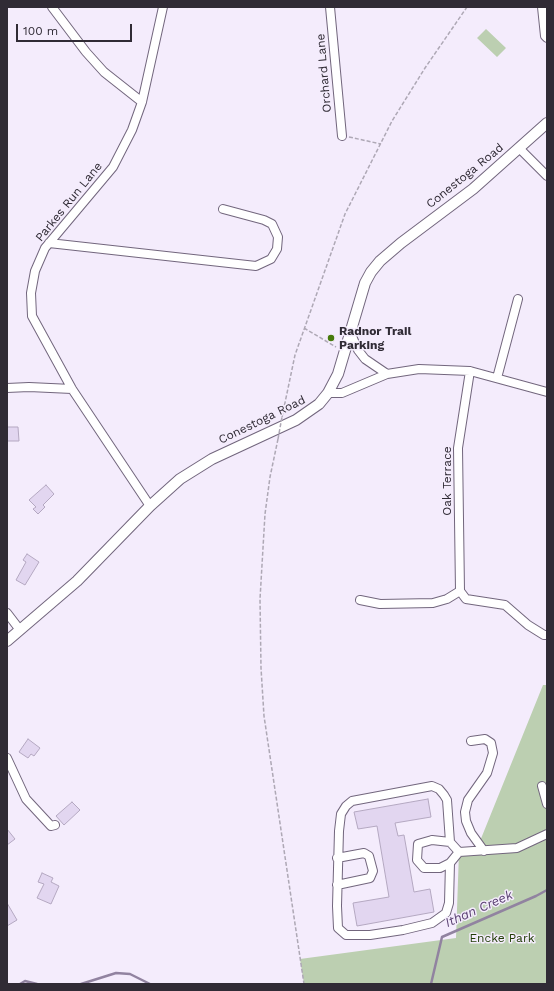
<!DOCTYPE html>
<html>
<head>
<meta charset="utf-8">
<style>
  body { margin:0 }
  #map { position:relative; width:554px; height:991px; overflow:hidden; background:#f4ecfc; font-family:"Work Sans",sans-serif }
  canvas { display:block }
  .frame { position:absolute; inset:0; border:8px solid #302b35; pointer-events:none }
  .scale { position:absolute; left:16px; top:24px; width:116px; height:18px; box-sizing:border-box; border:2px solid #302b35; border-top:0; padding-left:5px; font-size:12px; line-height:14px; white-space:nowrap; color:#302b35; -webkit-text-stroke:3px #f4ecfc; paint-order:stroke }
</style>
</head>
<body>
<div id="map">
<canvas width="554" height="991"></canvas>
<div class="frame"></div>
<div class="scale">100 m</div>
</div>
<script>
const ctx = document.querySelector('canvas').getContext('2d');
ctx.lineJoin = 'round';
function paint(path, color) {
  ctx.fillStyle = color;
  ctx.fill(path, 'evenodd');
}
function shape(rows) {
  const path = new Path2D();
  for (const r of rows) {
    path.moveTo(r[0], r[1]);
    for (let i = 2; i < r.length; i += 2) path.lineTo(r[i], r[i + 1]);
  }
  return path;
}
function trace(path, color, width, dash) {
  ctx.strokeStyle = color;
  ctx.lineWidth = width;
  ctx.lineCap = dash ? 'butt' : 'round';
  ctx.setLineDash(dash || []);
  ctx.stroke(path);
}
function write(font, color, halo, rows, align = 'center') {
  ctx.font = font + ' "Work Sans",sans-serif';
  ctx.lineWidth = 3;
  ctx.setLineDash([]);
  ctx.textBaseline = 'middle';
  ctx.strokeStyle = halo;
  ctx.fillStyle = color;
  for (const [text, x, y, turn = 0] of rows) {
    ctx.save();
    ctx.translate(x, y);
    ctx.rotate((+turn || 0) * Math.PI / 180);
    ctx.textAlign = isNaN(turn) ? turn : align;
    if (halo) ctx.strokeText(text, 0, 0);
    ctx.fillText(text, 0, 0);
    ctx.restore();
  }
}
paint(shape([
  [486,29,506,48,497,57,477,38],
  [543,685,547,685,547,984,304,984,300,959,456,938,459,852,476,851]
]), '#bccfb1');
trace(shape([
  [20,984,25,981,37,984],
  [81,984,116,973,130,974,150,984],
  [431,984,442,937,536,896,547,890]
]), '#9183a0', 2.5);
const building = shape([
  [7,427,18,427,19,441,7,441,7,427],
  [46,485,54,494,43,505,45,507,38,514,33,509,36,507,29,500,46,485],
  [27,554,39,562,25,585,16,580,26,562,23,560,27,554],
  [28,739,40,748,34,756,31,754,28,758,19,752,28,739],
  [428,799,431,817,395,823,398,836,404,835,414,892,430,889,434,912,357,926,353,903,389,897,377,826,358,829,354,812,428,799],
  [72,802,80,810,64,825,56,816,72,802],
  [7,829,15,839,7,845,7,829],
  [42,873,53,878,51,882,59,886,51,904,37,898,44,884,38,882,42,873],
  [7,903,17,920,7,926,7,903]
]);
paint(building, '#e2d6f0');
trace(building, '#b4a8c1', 1);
const minor = shape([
  [52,7,86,52,104,72,142,102],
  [330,7,342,136],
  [542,7,545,36,547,38],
  [519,148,547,176],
  [49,243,256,266,271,259,277,249,278,237,272,224,264,220,223,209],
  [351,334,358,350,365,359,387,374],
  [497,378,518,299],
  [7,388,29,387,72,389],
  [328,393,342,393,387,374,419,369,470,371,547,392],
  [150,506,72,389,32,316,31,293,35,271,45,248,113,167,132,130,142,102,163,7],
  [460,591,458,448,470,371],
  [460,591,466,599,505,605,528,625,544,635,547,635],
  [360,600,380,604,433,603,447,599,460,591],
  [7,613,20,630],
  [471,741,485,739,491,743,493,753,487,773,468,800,465,812,466,821,471,833,484,851],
  [7,758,26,799,51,826,55,825],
  [542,786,547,804],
  [432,840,450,842,459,852,450,863,440,868,424,868,417,860,418,844,432,840],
  [450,842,447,800,444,795,439,789,432,786,352,801,346,806,341,814,339,831,337,906,338,928,346,935,370,935,403,930,432,923,446,913,449,903,450,863],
  [459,852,517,848,547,834],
  [337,885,370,878,373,871,369,856,364,853,337,858]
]);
const major = shape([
  [7,641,77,581,150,506,180,479,212,459,296,420,319,404,328,393,338,374,365,283,371,272,380,261,401,243,473,189,547,123]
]);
trace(minor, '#72667d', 10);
trace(major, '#72667d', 12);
trace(shape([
  [349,137,381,144],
  [304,328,336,347],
  [282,417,295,355,345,214,392,121,425,68,467,7],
  [278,439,270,477,265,514,260,599,261,668,264,716,304,984]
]), '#aea8b5', 1.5, [4, 2]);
trace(minor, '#fff', 8);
trace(major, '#fff', 10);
trace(shape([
  [278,439,282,417]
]), '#aea8b5', 1.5, [4, 2]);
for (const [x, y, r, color] of [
  [331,338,4,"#477b0c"]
]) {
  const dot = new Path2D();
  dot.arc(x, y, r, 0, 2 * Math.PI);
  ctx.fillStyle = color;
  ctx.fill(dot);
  trace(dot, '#f4ecfc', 1.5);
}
write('12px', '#302b35', '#f4ecfc', [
  ["Orchard Lane",324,73,-95],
  ["Conestoga Road",465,176,-39],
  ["Parkes Run Lane",69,202,-51],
  ["Conestoga Road",262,420,-26],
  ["Oak Terrace",447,481,-90]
]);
write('bold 12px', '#302b35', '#f4ecfc', [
  ["Radnor Trail",339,331],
  ["Parking",339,345]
], 'left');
write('12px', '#213d06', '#f4ecfc', [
  ["Encke Park",502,938]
]);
write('italic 13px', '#583e70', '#f4ecfc', [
  ["Ithan Creek",479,909,-24]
]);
</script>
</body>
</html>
